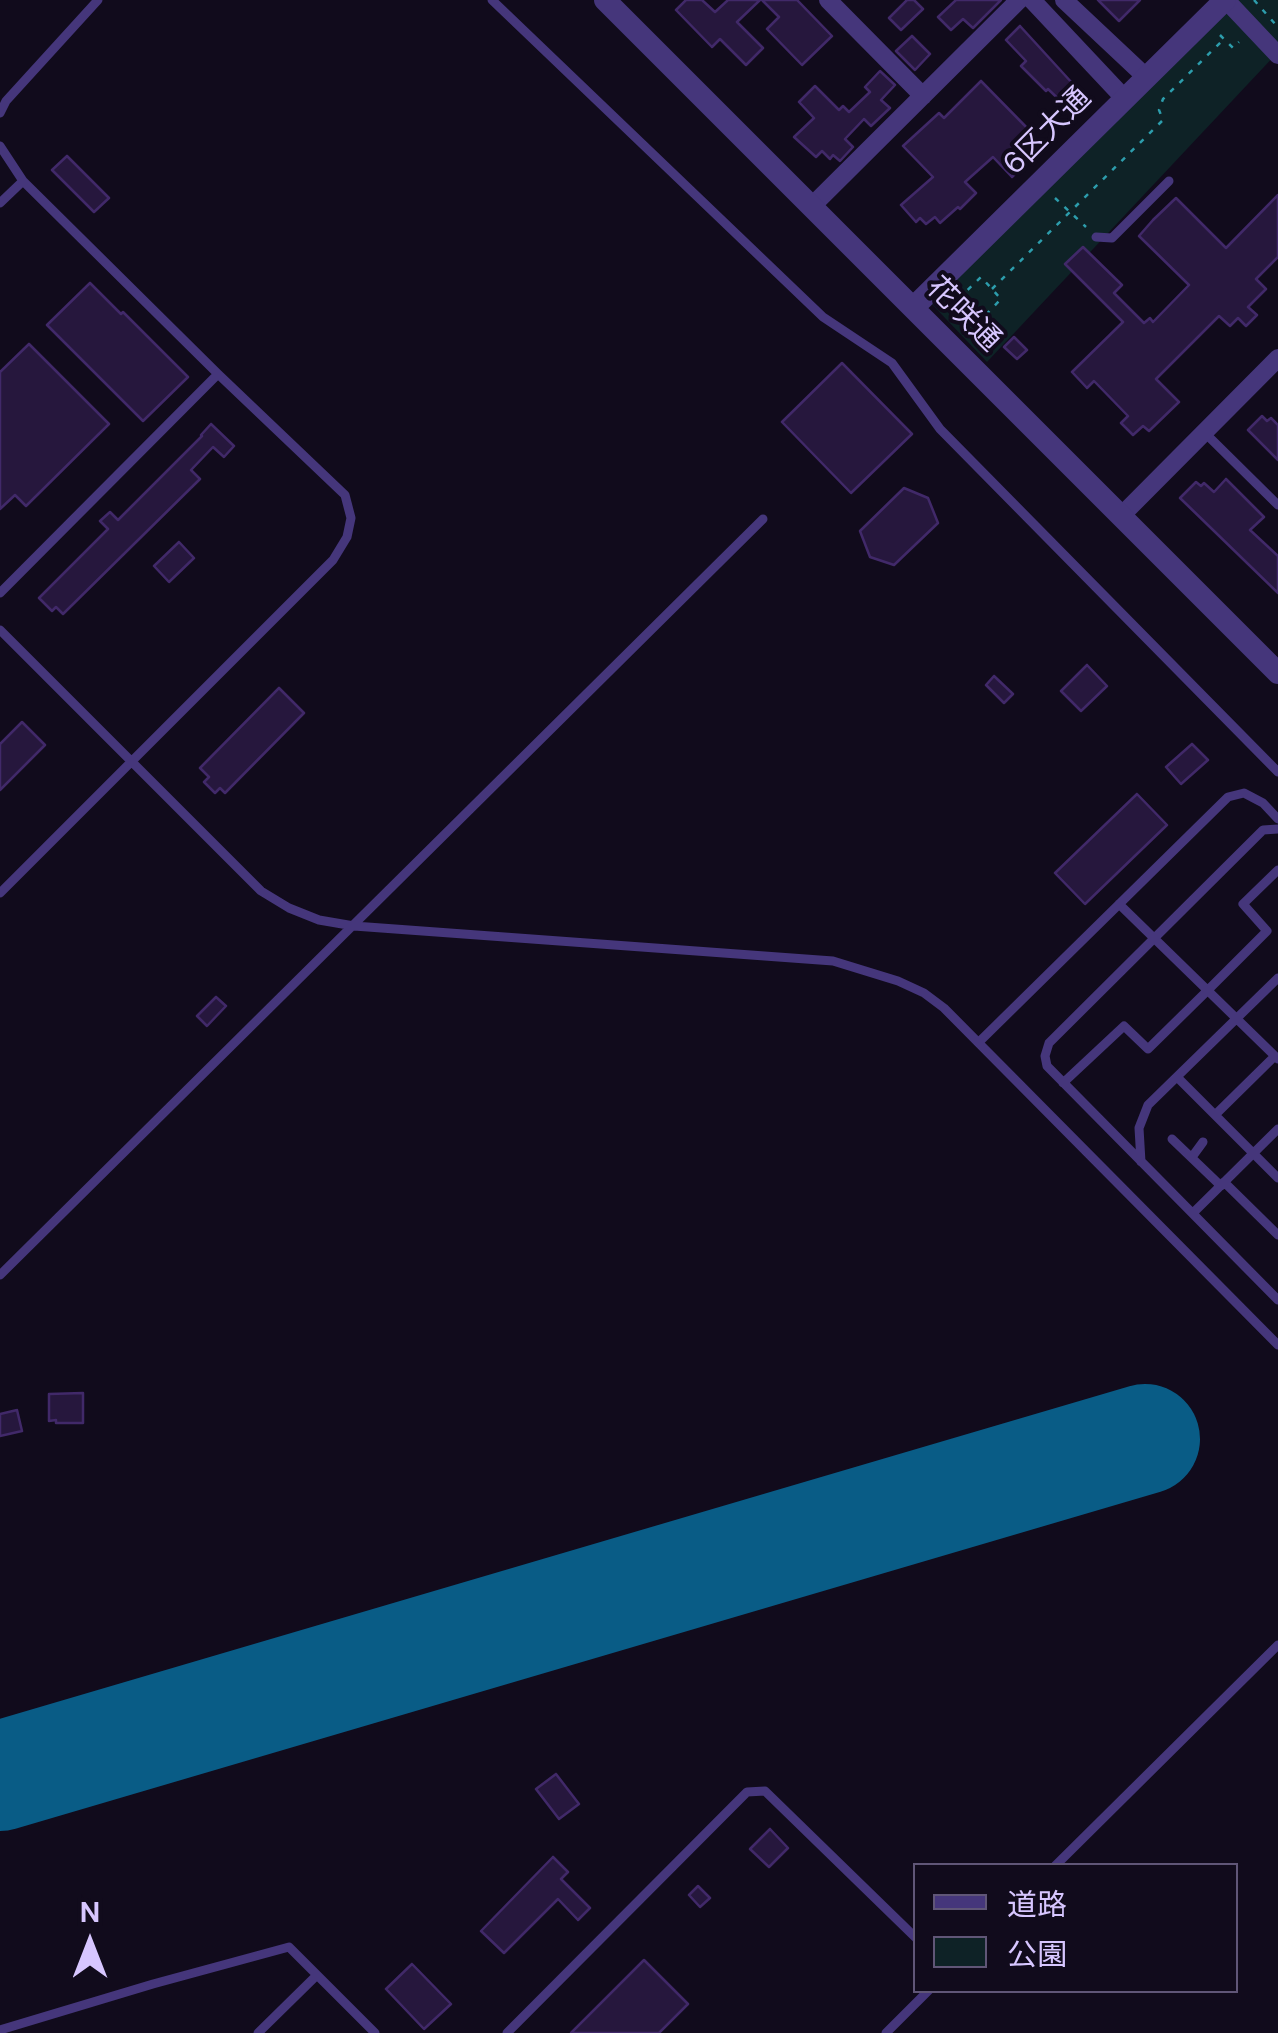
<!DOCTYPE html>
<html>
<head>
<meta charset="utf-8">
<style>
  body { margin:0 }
  #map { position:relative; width:1278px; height:2033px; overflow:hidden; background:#110b1c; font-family:"DM Sans","Noto Sans JP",sans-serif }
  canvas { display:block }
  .legend { position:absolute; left:913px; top:1863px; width:325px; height:130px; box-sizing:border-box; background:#110b1c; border:2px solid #605677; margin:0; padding:12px 18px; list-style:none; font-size:30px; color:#d7c6ff }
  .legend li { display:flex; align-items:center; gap:20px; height:50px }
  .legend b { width:50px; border:2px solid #605677 }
  .north { position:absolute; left:40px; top:1893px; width:100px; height:100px; -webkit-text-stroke:8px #110b1c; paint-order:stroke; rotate:0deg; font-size:28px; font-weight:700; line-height:40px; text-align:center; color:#d7c6ff }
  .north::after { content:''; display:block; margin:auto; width:35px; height:45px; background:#d7c6ff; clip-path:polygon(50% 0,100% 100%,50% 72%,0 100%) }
</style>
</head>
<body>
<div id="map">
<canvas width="1278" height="2033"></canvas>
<ul class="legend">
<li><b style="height:12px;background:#45367b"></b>道路</li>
<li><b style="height:28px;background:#0e2226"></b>公園</li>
</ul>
<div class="north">N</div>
</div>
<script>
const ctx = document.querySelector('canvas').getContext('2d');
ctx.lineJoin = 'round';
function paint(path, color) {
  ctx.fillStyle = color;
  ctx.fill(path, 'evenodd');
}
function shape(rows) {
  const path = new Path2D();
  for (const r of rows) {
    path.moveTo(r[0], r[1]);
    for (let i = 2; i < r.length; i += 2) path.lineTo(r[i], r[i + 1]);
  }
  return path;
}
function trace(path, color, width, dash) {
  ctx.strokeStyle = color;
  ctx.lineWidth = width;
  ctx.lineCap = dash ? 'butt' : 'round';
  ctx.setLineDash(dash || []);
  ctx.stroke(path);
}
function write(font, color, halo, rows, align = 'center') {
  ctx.font = font + ' "DM Sans","Noto Sans JP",sans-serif';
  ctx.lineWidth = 8;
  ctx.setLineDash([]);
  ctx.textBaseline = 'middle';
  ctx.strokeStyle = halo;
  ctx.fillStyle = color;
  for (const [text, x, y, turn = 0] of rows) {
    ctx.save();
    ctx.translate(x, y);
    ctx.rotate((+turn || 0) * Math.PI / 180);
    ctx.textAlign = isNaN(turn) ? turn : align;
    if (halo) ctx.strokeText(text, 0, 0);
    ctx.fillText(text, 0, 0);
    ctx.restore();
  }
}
paint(shape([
  [1225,0,1278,0,1278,52,987,362,925,297]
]), '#0e2226');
trace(shape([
  [0,1776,1145,1439]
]), '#095c86', 110);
const building = shape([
  [686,0,702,0,715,12,728,0,760,0,737,22,763,48,746,65,720,39,712,47,676,10,686,0],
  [762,0,797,0,832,36,802,65,767,29,779,17,762,0],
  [907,0,914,0,923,9,901,30,889,18,907,0],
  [956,0,1001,0,973,28,963,19,951,30,938,17,956,0],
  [1098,0,1140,0,1119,21,1098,0],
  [1020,26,1073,84,1087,96,1071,111,1048,89,1046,91,1021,66,1026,61,1006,40,1020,26],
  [912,36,930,54,915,70,896,51,912,36],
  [880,71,895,85,881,100,890,108,871,126,864,119,845,139,853,147,840,161,833,155,830,159,822,151,816,157,794,137,814,118,799,102,815,86,839,110,843,106,849,112,870,92,865,87,880,71],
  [981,81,1032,133,1014,149,1026,163,1012,177,993,157,965,182,976,193,960,209,958,207,940,223,935,217,926,224,920,218,916,222,901,205,933,177,903,146,939,113,944,118,981,81],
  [67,156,109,198,94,212,52,170,67,156],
  [1278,195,1278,257,1256,279,1266,289,1248,307,1257,315,1246,326,1238,318,1230,326,1219,316,1156,379,1179,402,1149,431,1143,426,1133,435,1121,423,1128,416,1094,381,1087,388,1072,372,1123,322,1065,264,1083,247,1122,285,1114,293,1144,323,1150,318,1153,322,1189,285,1139,236,1153,220,1176,198,1226,248,1278,195],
  [90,283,121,314,123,312,188,377,143,421,47,325,90,283],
  [1014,337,1027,350,1017,359,1004,347,1014,337],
  [29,344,109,424,26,506,15,495,0,509,0,372,29,344],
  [842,363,912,434,851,493,782,422,842,363],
  [1262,416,1267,421,1271,418,1278,425,1278,460,1248,430,1262,416],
  [211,424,234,446,224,457,213,447,191,470,200,479,63,614,56,607,52,611,39,598,108,529,100,521,110,512,118,520,202,436,201,435,211,424],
  [1226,479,1264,517,1250,530,1278,556,1278,593,1180,498,1196,482,1201,486,1204,483,1214,492,1226,479],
  [904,488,928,498,938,523,894,565,870,557,860,531,904,488],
  [179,542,194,558,169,582,154,566,179,542],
  [1087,665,1107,686,1081,711,1061,691,1087,665],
  [994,676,1013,694,1004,703,986,685,994,676],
  [279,688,304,713,225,793,220,788,215,793,204,782,209,777,200,768,279,688],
  [22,722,45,745,0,790,0,744,22,722],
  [1192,744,1208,760,1181,784,1166,767,1192,744],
  [1137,794,1167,825,1085,904,1055,873,1137,794],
  [216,997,226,1006,207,1026,197,1016,216,997],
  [83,1393,83,1423,56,1423,56,1420,49,1421,49,1394,83,1393],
  [17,1410,22,1431,0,1436,0,1414,17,1410],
  [556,1774,579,1804,559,1819,536,1789,556,1774],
  [770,1829,788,1848,769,1867,750,1849,770,1829],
  [553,1857,568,1872,561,1879,590,1908,578,1920,558,1899,504,1953,481,1931,553,1857],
  [698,1886,710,1898,700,1907,689,1895,698,1886],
  [644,1960,688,2004,659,2033,571,2033,644,1960],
  [412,1964,451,2004,424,2029,386,1989,412,1964]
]);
paint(building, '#26173d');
trace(building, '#412969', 2.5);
trace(shape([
  [1254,0,1276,25,1278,23],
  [1220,35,1233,48,1239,42],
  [1055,198,1086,227],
  [992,289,1163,120,1159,110,1163,99,1224,39],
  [949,308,981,277,1001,299,970,331,949,308,950,299]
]), '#2d9dac', 2.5, [5, 8]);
trace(shape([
  [492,0,823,317,892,363,940,429,1278,772],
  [0,113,6,101,98,0],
  [0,146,23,181,218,374,345,495,351,518,347,537,333,560,0,893],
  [0,203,23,181],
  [1096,237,1112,238,1169,181],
  [1205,433,1278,505],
  [0,593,218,374],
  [0,630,261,891,289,908,319,920,354,926,833,961,898,981,924,993,944,1008,1278,1345],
  [1278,829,1263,830,1049,1043,1045,1056,1047,1066,1278,1300],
  [1119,904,1278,1059],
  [979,1042,1228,797,1244,793,1263,803,1278,819],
  [1177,1077,1278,1178],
  [1063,1083,1124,1026,1148,1049,1208,990,1267,931,1243,904,1278,870],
  [1215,1115,1275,1056],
  [1172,1139,1221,1186],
  [1192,1157,1203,1142],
  [1141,1162,1139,1128,1148,1105,1278,978],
  [1224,1182,1278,1235],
  [1193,1213,1278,1129],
  [0,1275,763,519],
  [1055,1866,1278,1645],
  [0,2030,153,1984,289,1947,375,2033],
  [258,2033,317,1975],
  [507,2033,747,1792,765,1791,916,1938],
  [886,2033,929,1990]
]), '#45367b', 9);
trace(shape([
  [828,0,923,96],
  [1032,0,1125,99],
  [1064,0,1146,77],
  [1226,0,1278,55],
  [811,207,1019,0],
  [1121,516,1278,358]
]), '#45367b', 18);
trace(shape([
  [605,0,1278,673],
  [914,307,1225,0]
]), '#45367b', 22);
write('30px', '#d7c6ff', '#110b1c', [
  ["6区大通",1048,132,-45],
  ["花咲通",963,315,45]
]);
</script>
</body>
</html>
